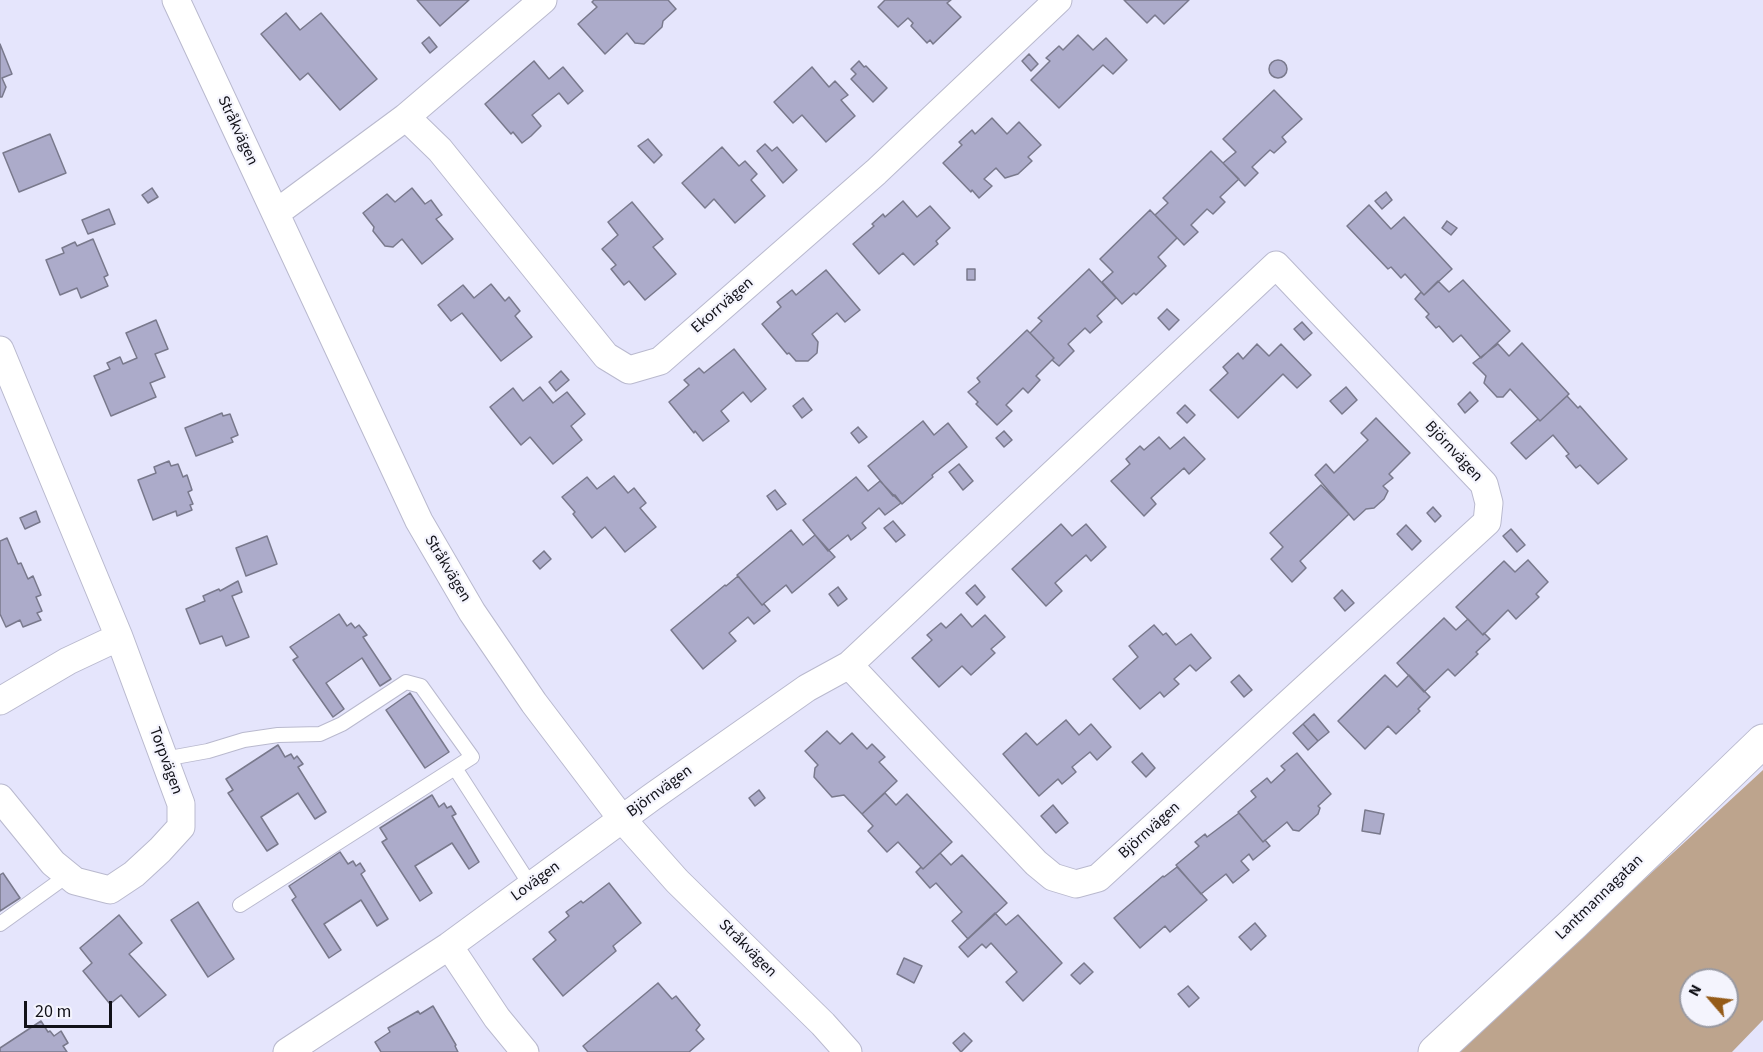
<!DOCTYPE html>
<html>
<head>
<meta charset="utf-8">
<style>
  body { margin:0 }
  #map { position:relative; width:1763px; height:1052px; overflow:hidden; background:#e5e5fc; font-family:"Source Sans 3",sans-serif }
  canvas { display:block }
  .north { position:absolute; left:1679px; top:968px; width:60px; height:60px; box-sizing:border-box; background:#f4f4fd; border:2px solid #9999a1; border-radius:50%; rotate:298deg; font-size:16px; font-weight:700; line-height:24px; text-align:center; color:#111118 }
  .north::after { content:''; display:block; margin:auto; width:21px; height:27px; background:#955b18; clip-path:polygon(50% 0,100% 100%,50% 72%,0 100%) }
  .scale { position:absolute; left:24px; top:1001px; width:88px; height:27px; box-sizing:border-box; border:3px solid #111118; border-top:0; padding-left:8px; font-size:18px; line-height:21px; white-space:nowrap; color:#111118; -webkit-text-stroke:4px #f4f4fd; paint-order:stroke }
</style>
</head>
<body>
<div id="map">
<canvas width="1763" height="1052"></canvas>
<div class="north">N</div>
<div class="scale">20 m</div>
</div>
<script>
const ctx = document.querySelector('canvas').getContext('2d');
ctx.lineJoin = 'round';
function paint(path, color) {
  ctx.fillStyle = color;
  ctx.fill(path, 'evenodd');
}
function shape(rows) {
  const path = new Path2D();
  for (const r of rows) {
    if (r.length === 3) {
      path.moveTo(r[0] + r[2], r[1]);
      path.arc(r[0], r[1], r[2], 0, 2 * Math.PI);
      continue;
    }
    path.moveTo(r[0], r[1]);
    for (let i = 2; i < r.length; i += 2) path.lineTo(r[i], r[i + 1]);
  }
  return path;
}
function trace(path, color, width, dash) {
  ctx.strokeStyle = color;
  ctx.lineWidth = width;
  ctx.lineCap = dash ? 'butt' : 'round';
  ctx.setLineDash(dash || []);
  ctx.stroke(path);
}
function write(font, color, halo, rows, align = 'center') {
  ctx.font = font + ' "Source Sans 3",sans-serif';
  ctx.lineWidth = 4.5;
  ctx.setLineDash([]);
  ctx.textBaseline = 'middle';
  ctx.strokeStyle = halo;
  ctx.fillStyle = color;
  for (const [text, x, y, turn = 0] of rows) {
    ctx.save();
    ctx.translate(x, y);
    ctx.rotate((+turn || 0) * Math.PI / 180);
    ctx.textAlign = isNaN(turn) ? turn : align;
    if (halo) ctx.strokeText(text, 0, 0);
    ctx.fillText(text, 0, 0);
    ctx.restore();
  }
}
paint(shape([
  [1763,770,1763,1020,1732,1052,1457,1052],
  [1691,980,1727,980,1727,1016,1691,1016]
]), '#bda48d');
const building = shape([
  [417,0,469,0,440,26,417,0],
  [594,0,668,0,676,9,663,21,662,27,644,44,635,43,627,33,605,54,578,24,597,7,592,2,594,0],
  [885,0,951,0,947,3,961,17,933,44,930,40,927,43,911,26,913,23,908,18,898,27,878,7,885,0],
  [1124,0,1189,0,1164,24,1155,15,1147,23,1124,0],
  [286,13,300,30,321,13,377,79,340,110,308,73,300,80,261,34,286,13],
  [1078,35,1093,50,1106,38,1127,60,1113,74,1103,65,1059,108,1031,80,1050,61,1046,58,1059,46,1063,50,1078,35],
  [429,37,437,47,430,53,422,43,429,37],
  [0,44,12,74,2,78,6,87,2,97,0,97,0,44],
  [1029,54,1038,64,1031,71,1022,61,1029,54],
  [1278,69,9],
  [534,61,549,79,563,67,583,91,568,104,559,93,532,115,541,126,531,136,522,143,513,132,511,134,485,104,534,61],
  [859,61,864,67,866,66,887,88,873,102,851,79,856,74,851,69,859,61],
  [812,67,829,87,835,81,848,95,841,100,855,116,826,142,802,115,793,123,774,102,812,67],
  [1274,90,1302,119,1282,137,1286,142,1274,153,1270,150,1252,167,1258,173,1245,186,1223,163,1236,152,1223,139,1274,90],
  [992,118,1007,134,1019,122,1041,145,1028,157,1032,161,1018,174,1005,178,996,168,984,179,992,186,979,198,972,190,971,192,943,163,962,145,959,142,972,130,975,134,992,118],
  [50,134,66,173,19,192,3,153,50,134],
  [648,139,662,155,654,163,638,146,648,139],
  [765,144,772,151,777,147,797,170,783,183,757,151,765,144],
  [722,147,739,166,745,161,757,174,751,180,765,196,735,223,714,199,705,208,682,183,722,147],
  [1211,151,1239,179,1220,197,1225,202,1213,214,1207,209,1191,225,1198,232,1184,245,1155,215,1168,203,1163,198,1211,151],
  [152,188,158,197,148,203,142,195,152,188],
  [412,188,425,204,431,200,442,215,436,219,453,239,422,264,402,239,393,247,385,246,373,231,374,227,363,213,387,194,395,202,412,188],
  [1386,192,1392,200,1382,209,1375,201,1386,192],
  [903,201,917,217,930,206,950,228,936,241,938,244,914,265,903,253,879,274,853,244,874,226,872,224,883,214,885,217,903,201],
  [632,202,663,239,653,247,676,274,645,300,629,281,624,285,611,269,616,265,602,249,618,235,608,222,632,202],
  [1369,205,1391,229,1404,217,1452,269,1424,295,1405,274,1401,278,1391,267,1388,269,1347,226,1369,205],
  [109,209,115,224,88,234,82,220,109,209],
  [1150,210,1177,238,1158,257,1166,266,1136,295,1134,293,1122,304,1102,282,1113,272,1100,259,1150,210],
  [1447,221,1457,228,1451,235,1442,228,1447,221],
  [93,239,108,275,104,277,108,286,81,298,77,288,60,295,46,260,64,253,62,248,75,242,77,246,93,239],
  [967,269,975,269,975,280,967,280,967,269],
  [1089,269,1116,298,1097,316,1102,322,1090,333,1085,328,1068,344,1074,351,1059,366,1052,360,1054,358,1030,333,1042,321,1038,318,1089,269],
  [826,270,860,310,845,322,837,313,812,334,818,342,817,353,808,361,796,361,789,353,787,354,762,324,781,307,777,302,792,290,796,295,826,270],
  [1463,280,1510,331,1481,358,1461,335,1453,342,1439,326,1436,328,1426,317,1429,314,1415,299,1421,292,1424,295,1438,281,1449,292,1463,280],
  [491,284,505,301,509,297,520,311,515,316,532,337,501,361,462,313,451,321,438,305,463,285,474,298,491,284],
  [1167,309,1179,320,1169,330,1158,318,1167,309],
  [156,320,168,349,155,354,165,377,150,383,156,397,111,416,94,376,110,369,107,363,120,357,123,364,137,358,126,333,156,320],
  [1302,322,1312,333,1304,340,1294,329,1302,322],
  [1027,330,1054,358,1036,376,1040,380,1028,393,1023,388,1006,405,1012,411,997,425,976,404,978,402,968,392,980,382,977,378,1027,330],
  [1522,343,1569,394,1540,421,1510,389,1503,397,1497,397,1484,383,1486,376,1473,363,1498,344,1509,356,1522,343],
  [1257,344,1269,356,1281,344,1311,375,1297,388,1283,374,1238,418,1210,390,1228,373,1223,367,1238,353,1243,359,1257,344],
  [734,349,766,389,751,402,743,392,721,411,729,421,703,441,695,431,694,433,669,402,689,385,684,380,699,368,704,373,734,349],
  [561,371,569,380,556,391,549,382,561,371],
  [540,387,553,403,567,392,585,414,571,426,582,440,553,464,530,437,521,445,490,407,513,388,523,401,540,387],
  [1346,387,1357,400,1342,414,1330,401,1346,387],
  [1470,392,1478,401,1465,413,1458,404,1470,392],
  [1567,396,1578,408,1580,406,1627,459,1598,484,1580,465,1576,468,1566,456,1569,454,1553,435,1526,459,1511,443,1538,419,1540,421,1567,396],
  [803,398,812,410,802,418,793,406,803,398],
  [1185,405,1195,415,1187,423,1177,413,1185,405],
  [222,413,223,416,230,414,238,435,231,438,233,442,196,456,185,428,222,413],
  [1376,418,1410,453,1389,474,1393,478,1383,486,1388,491,1384,499,1374,508,1366,509,1354,520,1315,475,1326,464,1334,473,1368,440,1361,433,1376,418],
  [923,421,934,435,948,423,967,447,932,475,933,477,902,504,895,495,893,496,868,466,923,421],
  [858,427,867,437,859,443,851,433,858,427],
  [1004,431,1012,440,1004,447,996,438,1004,431],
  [1159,437,1170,449,1184,437,1205,459,1189,474,1184,468,1151,498,1156,504,1144,516,1111,481,1130,464,1126,459,1140,446,1144,450,1159,437],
  [169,461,171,466,178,464,183,477,187,475,192,490,188,492,193,504,190,505,192,510,177,516,176,511,153,520,138,480,156,473,154,467,169,461],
  [959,464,973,481,963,490,949,472,959,464],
  [614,476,628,493,634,488,646,503,640,508,656,527,625,552,605,527,592,538,573,514,575,512,562,497,587,477,597,489,614,476],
  [856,477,868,491,880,481,901,503,885,515,879,508,862,523,866,528,851,540,848,535,828,551,803,520,856,477],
  [1321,485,1349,514,1300,561,1306,568,1292,582,1271,559,1283,547,1270,533,1321,485],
  [775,490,786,504,777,510,767,496,775,490],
  [1433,507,1441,516,1435,522,1427,513,1433,507],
  [36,511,40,522,25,529,20,518,36,511],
  [893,521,905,535,896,542,884,528,893,521],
  [1061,524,1072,536,1086,524,1106,547,1091,561,1086,555,1055,583,1062,591,1046,606,1012,569,1061,524],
  [1406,525,1421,541,1412,550,1397,534,1406,525],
  [1511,529,1525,545,1517,552,1503,536,1511,529],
  [791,530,803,545,815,535,835,557,792,593,786,585,762,605,737,575,791,530],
  [267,536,277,564,246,576,236,548,267,536],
  [7,538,18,564,21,563,28,579,33,576,41,595,36,597,42,611,37,613,41,620,23,627,20,620,6,627,0,614,0,541,7,538],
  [544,551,551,559,540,569,533,561,544,551],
  [1528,560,1548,582,1536,594,1539,597,1516,619,1508,610,1483,635,1456,607,1504,561,1515,572,1528,560],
  [738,576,762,605,764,604,770,611,754,624,748,617,729,633,736,641,703,669,671,630,725,585,726,586,738,576],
  [238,581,242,592,232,596,249,637,226,646,222,636,200,644,186,609,205,601,203,596,219,589,220,591,238,581],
  [975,585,985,597,977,605,966,593,975,585],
  [838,587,847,599,838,606,829,594,838,587],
  [1342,590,1354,603,1345,611,1334,598,1342,590],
  [339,614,347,626,351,623,355,628,359,625,367,635,363,637,391,679,380,686,362,658,326,683,344,709,333,717,293,660,298,657,290,647,339,614],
  [961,614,972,627,985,615,1005,637,991,649,995,653,971,675,962,666,939,687,912,658,932,640,927,635,941,623,946,628,961,614],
  [1444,618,1456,630,1468,619,1483,635,1484,633,1490,639,1476,652,1478,654,1455,676,1448,669,1424,692,1397,663,1444,618],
  [1154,625,1163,635,1166,633,1176,645,1191,634,1211,658,1196,671,1190,665,1174,679,1179,684,1164,697,1160,692,1140,709,1113,679,1138,657,1129,646,1154,625],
  [1239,675,1252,690,1244,697,1231,682,1239,675],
  [1385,675,1397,687,1409,675,1430,697,1418,709,1420,711,1396,734,1388,726,1365,749,1338,721,1385,675],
  [410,693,449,752,425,768,386,710,410,693],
  [1314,714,1329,732,1318,741,1303,724,1314,714],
  [1066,720,1079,735,1091,724,1111,747,1097,760,1090,752,1072,767,1076,772,1062,784,1058,779,1039,796,1003,754,1026,733,1037,745,1066,720],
  [1303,724,1318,741,1308,750,1293,733,1303,724],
  [827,731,840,744,852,733,867,749,872,744,885,757,879,762,897,781,862,814,844,795,832,797,814,777,815,768,818,765,805,751,827,731],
  [278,745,285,757,291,754,294,759,297,756,303,764,298,767,326,812,315,819,298,793,261,817,278,844,267,851,228,793,233,790,226,779,278,745],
  [1142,753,1155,768,1146,777,1132,762,1142,753],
  [1297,753,1331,794,1318,806,1320,808,1318,814,1299,831,1293,830,1287,822,1263,842,1238,812,1256,797,1251,791,1267,778,1271,783,1285,770,1281,766,1297,753],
  [759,790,765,798,755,806,749,798,759,790],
  [885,793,896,805,907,794,952,842,923,869,898,842,887,852,868,831,873,826,862,814,885,793],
  [432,795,439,807,444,803,447,808,451,806,456,814,452,816,479,862,469,869,452,843,415,866,432,893,420,901,382,842,387,839,380,828,432,795],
  [1053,805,1068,823,1056,833,1041,816,1053,805],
  [1365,810,1384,814,1380,834,1362,831,1365,810],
  [1239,813,1263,842,1265,840,1270,846,1253,860,1249,854,1241,861,1249,870,1233,883,1226,874,1201,894,1176,865,1199,846,1195,842,1205,834,1207,837,1239,813],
  [340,852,348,864,353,861,356,866,360,863,365,871,361,874,388,919,377,926,361,900,324,924,341,950,329,958,292,900,296,897,289,886,340,852],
  [940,853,951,865,962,855,1007,903,968,939,952,921,962,912,936,883,930,888,916,872,921,867,923,869,940,853],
  [1177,867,1207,900,1170,932,1165,926,1140,948,1114,918,1163,876,1164,877,1177,867],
  [3,873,20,898,0,911,0,875,3,873],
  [609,883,641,923,613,946,616,951,563,996,533,959,556,940,549,932,569,916,566,912,581,901,583,903,609,883],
  [198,902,234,959,208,977,171,920,198,902],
  [995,913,1006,925,1018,915,1062,963,1023,1001,1006,982,1017,972,991,943,986,948,982,944,968,957,959,947,995,913],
  [119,915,142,943,129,954,166,995,139,1017,121,995,110,1004,83,971,92,963,80,948,119,915],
  [1255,923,1266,936,1251,950,1239,937,1255,923],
  [904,958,922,966,914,983,897,974,904,958],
  [1084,963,1093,972,1080,984,1071,975,1084,963],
  [658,983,672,999,676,996,700,1025,696,1030,704,1039,689,1052,588,1052,583,1046,658,983],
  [1188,986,1199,998,1189,1007,1178,994,1188,986],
  [433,1006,456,1045,455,1046,458,1052,381,1052,375,1042,390,1032,388,1028,418,1011,420,1014,433,1006],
  [41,1021,48,1032,50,1031,54,1036,61,1031,68,1043,63,1046,67,1052,0,1052,0,1048,41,1021],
  [964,1033,972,1041,961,1052,953,1043,964,1033]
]);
paint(building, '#acabca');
trace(building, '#79798c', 1.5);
const service = shape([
  [164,759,208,751,244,740,278,735,320,734,342,724,406,682,421,686,472,757,240,905],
  [455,768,531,886],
  [0,924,68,875]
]);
const minor = shape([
  [176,0,419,521,472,612,534,703,622,819,677,881,823,1024,848,1052],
  [406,117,440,150,606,356,629,370,660,361,876,172,1058,0],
  [276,213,406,117,543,0],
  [0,350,119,637,181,804,181,827,160,850,134,874,110,890,75,881,53,863,0,798],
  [0,701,68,661,119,637],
  [449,946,497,1018,525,1052],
  [287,1052,449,946,652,797,807,688,849,665,1276,265,1484,484,1489,503,1487,522,1098,878,1076,884,1053,877,1036,863,849,665]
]);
const tertiary = shape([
  [1435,1052,1573,924,1763,741]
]);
trace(service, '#b9b9ce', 16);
trace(minor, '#b9b9ce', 29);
trace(tertiary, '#b9b9ce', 35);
trace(service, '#fff', 14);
trace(minor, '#fff', 27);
trace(tertiary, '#fff', 33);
write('16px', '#111118', '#f4f4fd', [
  ["Stråkvägen",237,131,65],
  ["Ekorrvägen",723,306,-41],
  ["Björnvägen",1453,452,47],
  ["Stråkvägen",447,569,59],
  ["Torpvägen",165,761,70],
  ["Björnvägen",660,792,-36],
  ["Björnvägen",1150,831,-42],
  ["Lovägen",536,882,-36],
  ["Lantmannagatan",1600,898,-44],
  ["Stråkvägen",747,949,45]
]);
</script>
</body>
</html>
